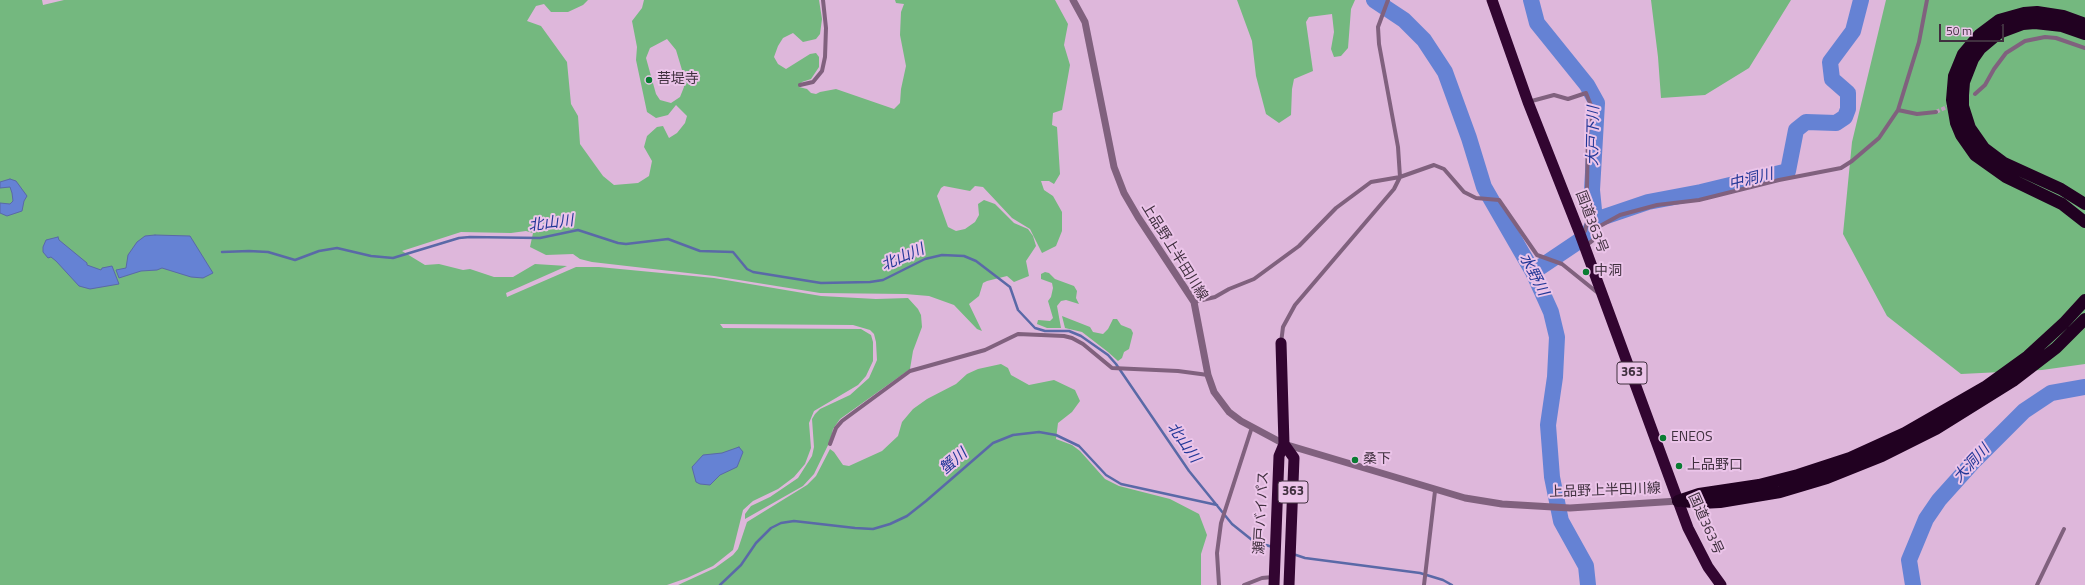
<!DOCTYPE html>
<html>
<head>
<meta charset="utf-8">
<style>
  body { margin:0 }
  #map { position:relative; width:2085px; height:585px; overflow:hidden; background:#deb7db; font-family:"Titillium Web",sans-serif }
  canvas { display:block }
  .scale { position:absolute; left:1939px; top:24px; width:65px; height:18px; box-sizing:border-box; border:2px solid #40303f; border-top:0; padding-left:5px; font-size:12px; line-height:14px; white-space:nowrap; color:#40303f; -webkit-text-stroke:3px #ebc4e9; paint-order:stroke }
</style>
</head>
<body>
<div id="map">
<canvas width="2085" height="585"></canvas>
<div class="scale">50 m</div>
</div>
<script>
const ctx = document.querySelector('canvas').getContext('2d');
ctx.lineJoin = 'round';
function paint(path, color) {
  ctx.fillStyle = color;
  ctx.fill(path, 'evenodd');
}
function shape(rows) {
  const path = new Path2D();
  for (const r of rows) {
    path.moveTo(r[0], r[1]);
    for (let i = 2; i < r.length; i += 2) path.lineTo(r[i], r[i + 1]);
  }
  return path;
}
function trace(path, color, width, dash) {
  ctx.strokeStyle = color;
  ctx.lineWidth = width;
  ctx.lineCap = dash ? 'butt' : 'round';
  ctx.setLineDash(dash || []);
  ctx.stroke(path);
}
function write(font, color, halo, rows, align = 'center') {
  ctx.font = font + ' "Titillium Web","Noto Sans JP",sans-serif';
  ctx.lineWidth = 4;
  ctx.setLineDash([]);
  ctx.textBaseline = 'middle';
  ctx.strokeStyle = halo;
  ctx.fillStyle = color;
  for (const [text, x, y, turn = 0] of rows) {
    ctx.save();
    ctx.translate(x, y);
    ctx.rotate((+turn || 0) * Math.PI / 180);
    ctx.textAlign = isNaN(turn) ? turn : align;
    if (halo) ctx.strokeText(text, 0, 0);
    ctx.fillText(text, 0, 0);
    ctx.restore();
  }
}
paint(shape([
  [0,0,42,0,43,5,64,0,588,0,583,5,568,12,551,12,544,4,536,6,527,21,541,26,567,62,571,104,578,116,580,144,603,176,614,185,638,183,649,176,652,161,644,147,647,136,657,127,663,126,669,138,677,133,685,123,687,116,676,105,668,115,656,118,647,112,636,60,637,47,632,21,642,8,644,0,819,0,822,19,820,34,816,39,803,42,793,33,783,38,778,46,774,57,778,64,786,69,810,54,816,53,819,57,819,67,811,79,802,82,799,87,807,89,811,93,816,94,820,92,836,89,894,109,900,103,901,89,906,66,900,35,901,12,904,4,896,3,895,0,1055,0,1068,24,1064,45,1070,65,1062,110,1053,113,1052,125,1057,127,1060,174,1054,184,1049,181,1041,181,1044,190,1053,196,1062,212,1062,231,1056,246,1042,253,1030,229,1012,218,983,187,975,186,970,191,944,186,941,188,937,196,948,227,956,231,965,229,975,222,979,215,978,204,984,200,995,204,1014,223,1028,229,1033,236,1036,246,1026,261,1029,276,1014,282,1007,276,987,281,983,283,979,296,969,304,982,331,977,329,954,305,929,296,905,294,820,293,714,276,592,262,580,259,573,254,546,255,530,247,533,233,526,231,511,233,461,232,402,251,425,265,439,264,463,270,470,269,494,277,513,277,535,264,567,266,506,293,507,297,576,267,599,267,714,278,821,296,876,299,908,298,918,309,921,315,922,327,913,351,910,369,840,419,833,429,831,439,814,474,803,486,745,519,745,514,751,506,770,497,798,478,812,456,814,447,812,419,815,414,820,409,850,395,869,378,877,360,876,342,874,334,870,330,853,325,720,324,723,328,861,329,871,335,873,342,873,361,866,376,858,385,814,411,809,423,811,448,805,464,794,477,778,489,753,501,743,510,733,550,713,566,687,578,667,585,0,585],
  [667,39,676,50,682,70,684,87,680,97,671,103,660,100,656,94,646,58,650,48],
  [1237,0,1355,0,1351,9,1348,48,1341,56,1334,57,1331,49,1334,32,1332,14,1309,17,1306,22,1313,71,1294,79,1292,89,1291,115,1279,123,1266,114,1256,76,1252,41],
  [1651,0,1791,0,1749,68,1705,95,1661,98,1658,57],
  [1886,0,2085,0,2085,364,2042,370,1961,374,1887,316,1843,234,1852,142],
  [1045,272,1049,273,1055,279,1074,286,1077,291,1076,298,1079,304,1066,300,1061,301,1057,306,1061,328,1047,328,1037,324,1038,320,1050,321,1053,318,1048,301,1051,297,1053,288,1052,283,1041,279,1041,274],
  [1062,316,1090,327,1093,332,1103,334,1108,329,1113,319,1117,319,1121,325,1131,329,1133,333,1129,349,1124,352,1122,358,1118,361,1108,352,1082,332,1065,328],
  [1001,364,1008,368,1011,375,1029,385,1054,380,1075,390,1080,401,1072,412,1058,423,1056,439,1072,445,1080,451,1105,479,1119,486,1170,499,1199,514,1207,535,1201,554,1201,585,678,585,715,568,733,555,738,549,747,522,807,485,816,476,830,449,834,452,843,465,849,466,882,451,898,436,902,422,913,409,927,399,956,384,967,374,978,369]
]), '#74b87f');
const water = shape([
  [10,179,16,181,27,196,24,201,22,211,7,216,0,213,0,203,10,204,13,201,12,193,10,187,0,188,0,182,10,179],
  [155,235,190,236,213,273,203,278,191,277,162,268,157,270,141,271,119,278,116,270,126,268,128,255,137,242,145,236,155,235],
  [58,237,59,240,87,263,87,265,101,270,102,268,112,266,119,284,90,289,79,286,56,261,51,257,48,258,43,252,43,247,46,240,58,237],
  [739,447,743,452,737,467,720,475,710,485,700,484,696,482,692,467,703,455,722,453,739,447]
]);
paint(water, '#6582d4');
trace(water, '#5a69a7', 1);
trace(shape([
  [222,252,249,251,268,252,295,260,319,251,337,248,371,256,393,258,459,238,470,237,540,238,578,230,618,243,626,244,668,239,700,251,733,252,747,269,753,272,821,283,870,282,883,280,925,259,942,255,964,256,976,261,1010,287,1018,310,1035,328,1045,331,1069,331,1081,336,1108,355,1116,364,1189,471,1232,524,1252,540,1272,547],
  [1293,554,1305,558,1420,573,1443,580,1452,585],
  [720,585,741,565,756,543,771,528,781,523,794,521,855,528,873,529,890,524,907,516,926,501,993,443,1013,435,1039,432,1056,435,1079,446,1106,475,1121,484,1217,505]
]), '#5a69a7', 2.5);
trace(shape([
  [1374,0,1404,20,1424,40,1445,72,1469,138,1484,187,1533,272,1551,312,1557,337,1555,377,1548,425,1552,477,1561,521,1586,566,1588,585],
  [1531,0,1537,23,1587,85,1597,103,1592,190,1595,220],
  [1533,272,1588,235,1595,220,1648,202,1701,192,1788,171,1796,130,1806,122,1836,123,1845,117,1848,109,1848,93,1832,79,1830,62,1853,31,1861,0],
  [1913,585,1909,560,1926,519,1939,500,1975,460,2024,411,2051,393,2085,387]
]), '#6582d4', 16);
trace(shape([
  [1936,112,1951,105]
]), '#be9cbc', 4, [4, 2]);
trace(shape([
  [800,85,813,82,822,71,825,57,826,28,823,0],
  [1975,94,1985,85,1994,69,2006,53,2025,41,2045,37,2056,38,2085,48],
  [1528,102,1554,95,1568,99,1586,93,1592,108,1588,132,1587,188,1589,214,1585,231,1581,233],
  [1898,110,1917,114,1936,112],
  [1585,246,1592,241,1600,226,1620,215,1657,205,1699,200,1779,180,1841,168,1852,161,1879,138,1898,110,1919,42,1927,0],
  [1194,302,1215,297,1229,289,1254,279,1299,246,1336,208,1371,182,1400,177,1434,165,1444,169,1464,192,1476,198,1499,200,1537,255,1562,264,1598,293],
  [1281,343,1283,327,1295,305,1394,189,1400,177,1398,147,1379,44,1378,27,1388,0],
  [830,444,836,428,842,421,910,371,985,350,1018,334,1064,336,1072,338,1083,344,1112,368,1178,371,1208,375],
  [1219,585,1217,553,1221,523,1252,427],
  [1244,585,1262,578,1273,577],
  [1424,585,1435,491],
  [2037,585,2064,529]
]), '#80617e', 4);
trace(shape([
  [1073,0,1085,22,1114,167,1124,193,1138,217,1194,302,1208,375,1214,392,1229,412,1241,421,1284,444,1465,498,1502,504,1570,508,1678,501]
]), '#80617e', 7);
trace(shape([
  [1492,0,1528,102,1580,234,1688,528,1708,567,1721,585],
  [1284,444,1294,458,1289,585],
  [1274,585,1279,456,1284,444,1281,343]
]), '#320531', 11);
trace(shape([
  [2085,24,2063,16,2037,12,2024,13,1999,20,1979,35,1963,54,1954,76,1952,100,1956,123,1961,135,1975,155,2006,177,2062,204,2085,222],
  [2085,34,2062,26,2035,23,2023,24,1999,33,1980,49,1973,59,1964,82,1963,95,1963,106,1970,128,1984,148,2004,163,2061,189,2085,204],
  [1678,501,1699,494,1759,485,1798,475,1850,458,1905,433,1985,387,2028,356,2064,323,2085,300],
  [1683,501,1701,503,1720,502,1780,492,1827,478,1882,456,1936,429,2013,381,2056,348,2085,319]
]), '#210121', 12);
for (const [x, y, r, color] of [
  [649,80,4,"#097c32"],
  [1586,272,4,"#097c32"],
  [1663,438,4,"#097c32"],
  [1355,460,4,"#097c32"],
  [1679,466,4,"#097c32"]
]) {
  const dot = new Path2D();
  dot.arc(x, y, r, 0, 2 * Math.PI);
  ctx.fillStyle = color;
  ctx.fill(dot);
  trace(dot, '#ebc4e9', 1.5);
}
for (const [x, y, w] of [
  [1632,373,30],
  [1293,492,30]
]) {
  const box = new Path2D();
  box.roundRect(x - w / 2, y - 11, w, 22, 3);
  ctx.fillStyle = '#ebc4e9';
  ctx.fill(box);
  trace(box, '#40303f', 1);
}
write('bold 13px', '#40303f', null, [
  ["363",1632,373],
  ["363",1293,492]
]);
write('14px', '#40303f', '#ebc4e9', [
  ["菩堤寺",657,80],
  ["中洞",1594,272],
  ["ENEOS",1671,438],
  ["桑下",1363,460],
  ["上品野口",1687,466]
], 'left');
write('14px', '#40303f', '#ebc4e9', [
  ["国道363号",1591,222,69],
  ["上品野上半田川線",1174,252,58],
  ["上品野上半田川線",1605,491,-2],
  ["瀬戸バイパス",1262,513,-87],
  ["国道363号",1705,524,66]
]);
write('italic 15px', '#223797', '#ebc4e9', [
  ["大戸下川",1594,136,-89],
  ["中洞川",1751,180,-14],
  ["北山川",551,224,-7],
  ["北山川",903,258,-23],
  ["水野川",1533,275,63],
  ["北山川",1183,443,55],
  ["蟹川",954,462,-41],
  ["大洞川",1972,464,-47]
]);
</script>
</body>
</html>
